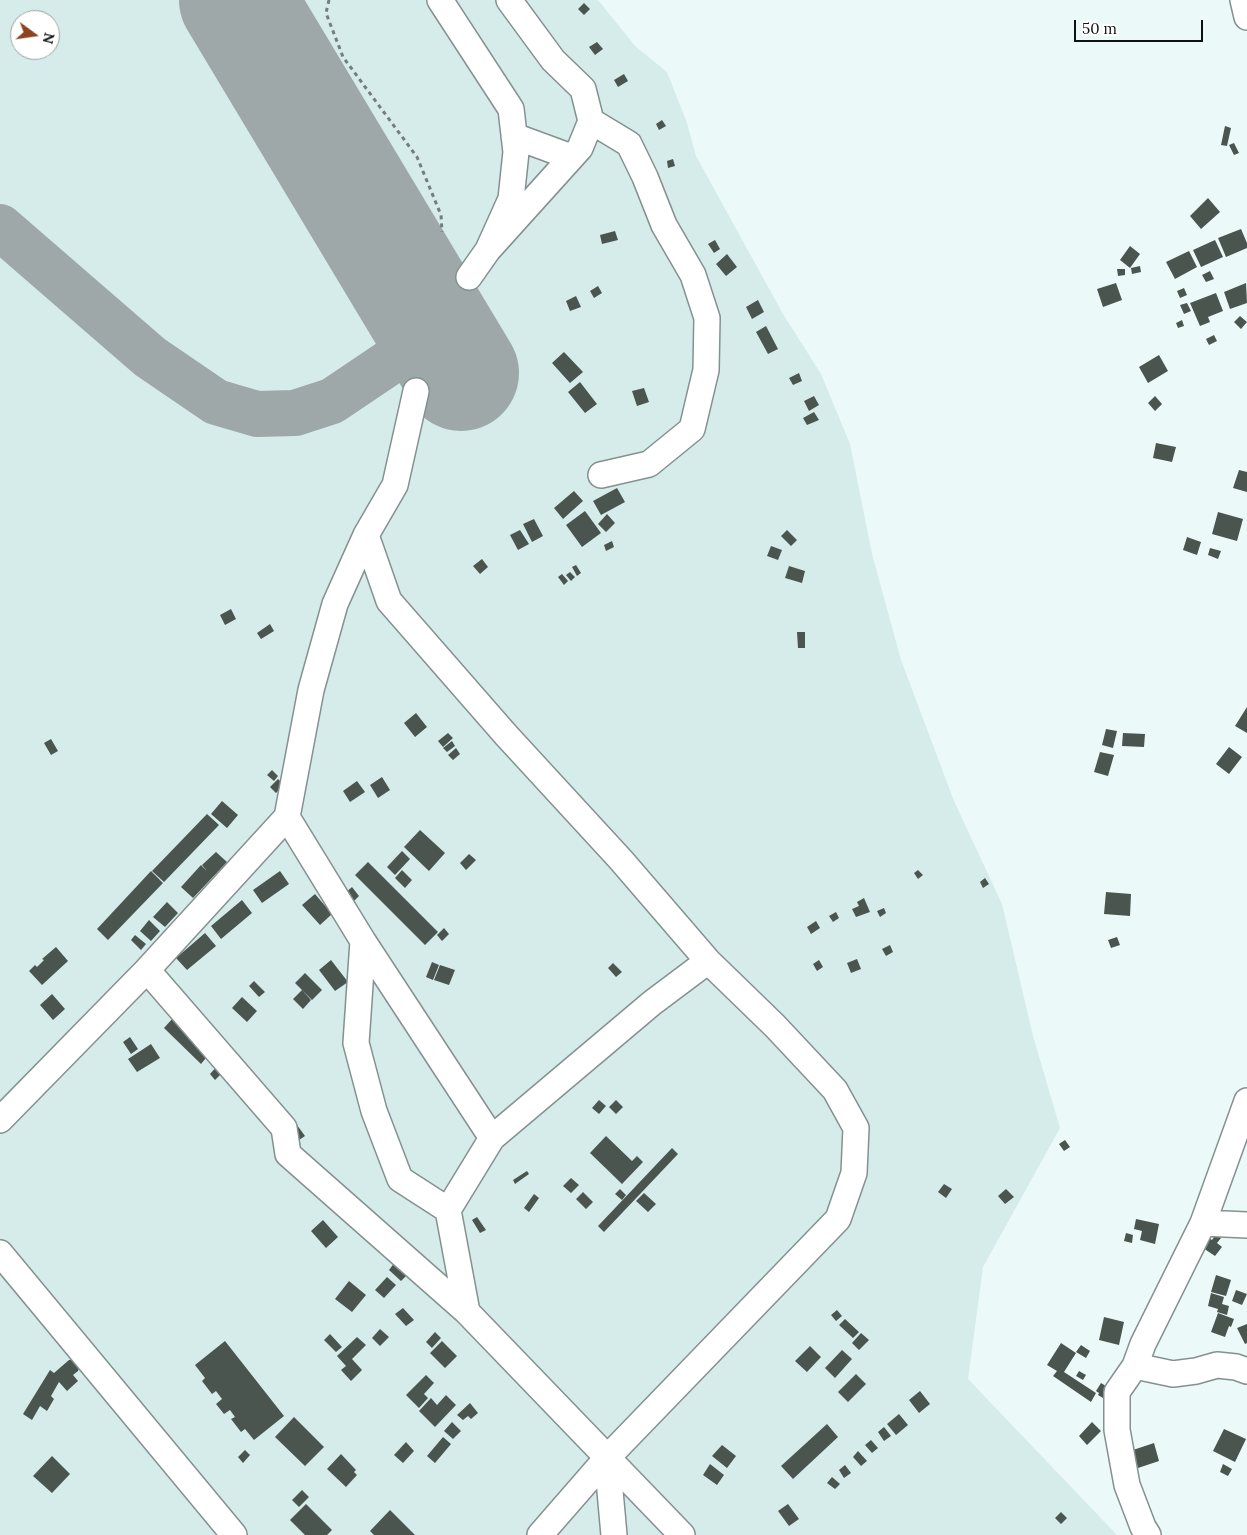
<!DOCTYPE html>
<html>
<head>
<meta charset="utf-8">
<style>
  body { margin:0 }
  #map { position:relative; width:1247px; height:1535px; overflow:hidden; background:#ebf9f8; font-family:Lora,serif }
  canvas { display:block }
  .north { position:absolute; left:10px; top:10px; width:50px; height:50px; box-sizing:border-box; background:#fff; border:1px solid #9fa0a0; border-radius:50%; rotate:104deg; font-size:14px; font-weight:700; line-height:20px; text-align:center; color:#0e1212 }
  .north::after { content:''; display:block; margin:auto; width:18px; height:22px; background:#8b4322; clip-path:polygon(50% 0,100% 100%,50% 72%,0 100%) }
  .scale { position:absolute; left:1074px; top:20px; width:129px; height:22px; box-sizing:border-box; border:2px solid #0e1212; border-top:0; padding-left:6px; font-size:15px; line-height:18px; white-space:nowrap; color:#0e1212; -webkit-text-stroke:4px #fff; paint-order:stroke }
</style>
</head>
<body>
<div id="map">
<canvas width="1247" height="1535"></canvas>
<div class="north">N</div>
<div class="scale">50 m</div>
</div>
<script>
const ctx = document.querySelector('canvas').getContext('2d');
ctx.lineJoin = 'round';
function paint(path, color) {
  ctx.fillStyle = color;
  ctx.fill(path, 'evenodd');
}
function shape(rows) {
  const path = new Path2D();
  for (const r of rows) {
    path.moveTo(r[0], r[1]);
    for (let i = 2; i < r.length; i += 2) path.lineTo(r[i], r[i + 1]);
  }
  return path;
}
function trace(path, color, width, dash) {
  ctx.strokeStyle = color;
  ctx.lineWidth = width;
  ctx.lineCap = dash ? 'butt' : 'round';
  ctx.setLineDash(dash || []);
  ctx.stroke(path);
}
paint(shape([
  [0,0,598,0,635,46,667,72,687,123,696,156,783,314,821,374,850,444,872,554,901,660,954,801,1002,904,1033,1036,1060,1128,983,1267,968,1379,1117,1535,0,1535],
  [20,20,50,20,50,50,20,50]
]), '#d5eceb');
trace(shape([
  [0,227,150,357,216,402,257,414,295,413,332,401,436,331]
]), '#9ea8a8', 46);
trace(shape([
  [237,0,461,373]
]), '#9ea8a8', 116);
paint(shape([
  [584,3,590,9,584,15,578,9],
  [597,42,603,49,595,55,589,47],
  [624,74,628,81,618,87,614,80],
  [662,120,666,126,659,130,656,124],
  [1225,126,1231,128,1227,146,1221,145],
  [1234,143,1239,153,1234,155,1229,145],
  [673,159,675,166,668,168,667,161],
  [1208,198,1220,212,1201,229,1190,216],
  [1241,229,1247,243,1247,248,1226,257,1218,238],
  [615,231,618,240,602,244,600,235],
  [715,240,720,249,714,253,708,244],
  [1215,240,1223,257,1201,267,1193,250],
  [1130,246,1140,254,1130,268,1120,260],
  [1189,251,1197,267,1175,279,1166,262],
  [727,254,737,267,726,276,716,264],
  [1140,266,1141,272,1132,274,1131,268],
  [1117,269,1125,269,1125,275,1118,276],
  [1210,271,1214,279,1206,282,1202,275],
  [1116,283,1122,300,1103,307,1097,289],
  [1246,283,1247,303,1230,309,1224,292],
  [598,286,602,293,594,298,590,291],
  [1184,288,1187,295,1180,298,1177,291],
  [1216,293,1223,311,1208,317,1210,322,1200,326,1190,303],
  [576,296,581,307,570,311,566,301],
  [758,300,764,312,752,319,746,307],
  [1187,303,1191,311,1184,314,1180,305],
  [1240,316,1247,322,1241,329,1234,322],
  [1182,320,1184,326,1178,328,1176,323],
  [766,326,778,349,768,354,756,332],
  [1214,335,1217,341,1209,345,1206,339],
  [564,352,583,372,570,383,552,363],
  [1159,355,1168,371,1148,383,1139,367],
  [799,373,802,381,793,385,789,378],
  [580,382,597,404,585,413,568,392],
  [644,388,649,402,637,406,632,391],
  [814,396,819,405,809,411,804,401],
  [1155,396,1162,404,1155,411,1148,403],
  [814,412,819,420,807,425,803,418],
  [1156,443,1176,447,1172,462,1153,458],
  [1239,470,1247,472,1247,492,1233,488],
  [617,488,625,502,601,515,593,501],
  [574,491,583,501,563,519,554,508],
  [585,511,601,533,582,547,566,525],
  [1218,512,1243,519,1237,541,1212,534],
  [607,514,615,523,606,532,598,524],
  [534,519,543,536,532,542,523,524],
  [520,530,529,544,518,550,510,535],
  [787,530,797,540,791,546,781,536],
  [1187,537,1201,542,1197,555,1183,550],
  [612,541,614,547,606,551,604,545],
  [771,546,782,550,778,560,767,556],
  [1210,548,1221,551,1218,559,1208,555],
  [482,559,488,567,480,574,473,566],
  [576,565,581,573,577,576,572,567],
  [789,566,805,571,802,583,785,578],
  [570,572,575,577,571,581,566,575],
  [562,574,568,581,564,585,558,577],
  [231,609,236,619,225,625,220,615],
  [270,624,274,631,261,639,257,633],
  [797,632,805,632,805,648,798,648],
  [1247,707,1247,733,1235,726],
  [416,713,427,727,415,737,404,723],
  [1106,729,1117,731,1113,748,1102,745],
  [448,733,453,738,443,747,438,741],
  [1123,733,1145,734,1144,747,1122,746],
  [51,739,58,751,51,755,44,743],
  [452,741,455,746,447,752,443,748],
  [1229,747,1242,757,1229,774,1216,764],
  [456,748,460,754,453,760,448,755],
  [1100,752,1114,755,1108,776,1094,772],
  [272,770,278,776,274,781,267,775],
  [382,777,390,790,378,798,370,785],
  [278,779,284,785,276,793,270,787],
  [357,781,365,792,350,802,343,791],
  [222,801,238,815,227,828,211,814],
  [207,814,219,825,164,882,152,871],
  [420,830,445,853,429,871,404,847],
  [402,851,410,859,395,875,387,867],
  [216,852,227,862,193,898,181,887,201,865,207,871,202,865],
  [469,854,476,860,466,870,460,863],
  [368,862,438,932,425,945,355,875],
  [402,870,412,880,405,888,395,878],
  [918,870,923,875,918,879,914,873],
  [151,871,163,883,108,940,97,929],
  [280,871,289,884,262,903,253,890],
  [985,878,989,884,983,888,980,882],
  [352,887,359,896,352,903,344,894],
  [1106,892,1131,894,1130,916,1104,914],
  [315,894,332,914,320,925,302,905],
  [864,898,870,912,856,917,852,909,859,906,857,902],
  [242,900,252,913,221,939,211,926],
  [167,902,178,913,165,927,153,917],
  [884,908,886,913,880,917,877,911],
  [836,912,839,918,833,922,829,916],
  [149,920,160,931,151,941,140,931],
  [816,921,820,928,811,934,807,927],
  [444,928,449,934,442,941,437,935],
  [205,933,216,946,187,970,176,958],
  [135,935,146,944,141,950,131,940],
  [1117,937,1120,945,1111,948,1108,940],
  [890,945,893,952,886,956,882,949],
  [56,947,68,961,42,985,29,971,35,965,37,967,44,960,42,959],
  [857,959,861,969,851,973,847,963],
  [331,960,348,982,335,991,319,970],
  [819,960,823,967,817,971,813,964],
  [432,962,439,965,433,980,426,977],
  [613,963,622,972,616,977,608,968],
  [440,965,455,970,449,985,434,980],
  [305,973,322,990,312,1000,295,983],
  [254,981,265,992,259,997,249,986],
  [302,990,311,1000,303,1009,293,999],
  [52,994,65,1009,53,1020,40,1005],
  [242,997,257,1011,247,1022,232,1008],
  [173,1018,210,1053,201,1064,164,1028],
  [130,1037,138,1049,131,1054,123,1042],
  [151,1044,160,1058,137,1072,128,1059],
  [220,1063,226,1069,215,1080,210,1074],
  [599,1100,606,1106,599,1114,592,1108],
  [616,1100,623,1107,616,1114,609,1107],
  [297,1125,305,1136,299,1140,291,1130],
  [606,1136,632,1161,637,1156,643,1162,622,1184,590,1153],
  [1065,1140,1070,1147,1064,1151,1059,1144],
  [672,1148,678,1154,604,1232,598,1226],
  [527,1171,529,1174,515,1184,513,1180],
  [571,1178,579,1185,571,1193,563,1186],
  [944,1184,952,1189,946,1198,938,1192],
  [620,1189,626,1195,622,1200,615,1194],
  [1006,1189,1014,1197,1005,1204,998,1196],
  [583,1192,593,1202,586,1209,576,1199],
  [644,1193,656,1204,648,1212,636,1201],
  [534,1194,539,1198,529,1212,524,1208],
  [477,1217,486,1230,480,1233,472,1220],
  [1136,1219,1159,1224,1155,1244,1140,1240,1142,1231,1134,1229],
  [323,1220,338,1237,326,1248,311,1231],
  [1126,1233,1133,1235,1132,1243,1124,1241],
  [1216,1234,1221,1238,1217,1243,1222,1247,1215,1256,1203,1248,1209,1238,1212,1240],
  [395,1262,408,1274,401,1281,389,1270],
  [1216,1275,1231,1280,1226,1296,1211,1292],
  [387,1277,396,1285,384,1298,375,1290],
  [349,1281,366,1295,352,1312,335,1299],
  [1236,1290,1247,1294,1242,1305,1232,1301],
  [1211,1293,1224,1297,1222,1304,1229,1306,1227,1315,1217,1312,1218,1309,1208,1306],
  [403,1308,414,1320,406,1326,395,1314],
  [837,1310,842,1316,836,1321,831,1315],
  [1218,1313,1234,1319,1231,1327,1229,1326,1225,1337,1211,1332],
  [1104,1317,1124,1322,1119,1345,1099,1340],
  [845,1319,859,1332,853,1338,839,1325],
  [1247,1324,1247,1343,1245,1344,1237,1328],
  [380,1329,389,1337,380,1346,372,1338],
  [435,1332,441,1338,432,1348,426,1342],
  [861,1333,869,1340,859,1350,852,1343],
  [330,1334,342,1347,336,1352,324,1340],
  [357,1337,366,1345,352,1359,362,1370,351,1381,341,1370,346,1366,337,1356],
  [225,1341,284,1416,254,1440,245,1429,241,1432,231,1419,235,1417,230,1410,224,1414,216,1404,222,1399,216,1391,212,1394,202,1381,205,1378,195,1365],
  [442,1341,457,1356,445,1368,430,1353],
  [1061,1343,1076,1353,1064,1372,1096,1393,1091,1402,1053,1376,1057,1371,1047,1365],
  [1081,1345,1090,1351,1086,1358,1076,1352],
  [810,1346,821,1357,807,1372,795,1361],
  [842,1350,852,1359,835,1378,825,1368],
  [69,1360,74,1360,79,1368,78,1371,73,1375,78,1381,67,1391,59,1382,51,1396,54,1399,47,1411,40,1406,32,1420,23,1414,50,1370,54,1373],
  [1079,1371,1086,1375,1083,1380,1076,1376],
  [856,1374,866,1384,848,1402,838,1392],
  [426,1375,434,1383,424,1394,428,1398,419,1408,406,1395],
  [1101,1383,1114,1391,1108,1401,1098,1395,1099,1393,1096,1391],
  [920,1391,930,1404,919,1413,909,1400],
  [446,1395,456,1405,435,1427,419,1411,431,1398,437,1405],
  [470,1403,478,1413,471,1419,468,1416,463,1420,457,1415],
  [899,1414,908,1425,896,1435,887,1424],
  [294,1417,324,1447,305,1466,275,1437],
  [452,1422,461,1431,453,1439,444,1431],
  [1092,1422,1101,1431,1087,1445,1079,1436],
  [827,1424,838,1437,793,1479,781,1466],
  [884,1427,891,1436,884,1441,878,1432],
  [1224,1429,1246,1439,1235,1462,1213,1451],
  [443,1437,451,1444,435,1463,427,1456],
  [871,1440,878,1448,872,1453,865,1445],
  [406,1442,414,1451,403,1463,394,1455],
  [1154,1443,1159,1461,1138,1468,1133,1450],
  [722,1445,736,1456,727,1468,712,1456],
  [245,1450,250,1455,243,1463,238,1457],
  [858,1451,867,1461,861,1466,853,1457],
  [341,1454,356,1470,354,1472,357,1475,346,1487,327,1469],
  [52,1456,70,1474,52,1493,33,1476],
  [710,1464,724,1475,717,1485,703,1475],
  [1223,1464,1232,1469,1228,1476,1220,1472],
  [845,1465,851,1473,844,1478,839,1470],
  [832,1477,840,1484,835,1489,827,1483],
  [302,1490,309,1497,299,1507,292,1500],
  [306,1504,332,1530,327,1535,305,1535,290,1520],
  [788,1504,799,1519,789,1526,778,1511],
  [390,1510,415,1535,374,1535,370,1531],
  [1061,1512,1067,1518,1061,1524,1055,1518]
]), '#4b554f');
const minor = shape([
  [440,0,511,109,516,152,511,199,488,250,469,277],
  [1243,0,1247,17],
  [591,121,629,144,645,177,664,225,693,275,707,318,706,370,692,429,649,464,601,475],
  [514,136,571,157],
  [488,250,580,148,591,121,583,89,553,60,509,0],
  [416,391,395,485,366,535,335,604,311,690,287,817,147,970,284,1128,288,1154,467,1312,682,1535],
  [366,535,389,601,506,735,621,860,708,961,775,1026,835,1090,856,1128,854,1173,838,1219,607,1458,540,1535],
  [287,817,363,941,492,1138],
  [363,941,356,1043,374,1111,400,1179,448,1210],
  [0,1120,147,970],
  [1203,1223,1247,1225],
  [0,1253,234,1535],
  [467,1312,448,1210,492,1138,652,1003,708,961],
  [1135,1366,1173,1374,1196,1371,1217,1365,1236,1367,1247,1371],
  [607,1458,614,1535],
  [1148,1535,1143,1527,1127,1485,1117,1430,1117,1392,1135,1366,1143,1344,1203,1223,1247,1101]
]);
trace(minor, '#849190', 28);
trace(shape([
  [329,0,326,13,343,57,417,157,441,215,442,232]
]), '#757d7d', 3, [4, 4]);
trace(minor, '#fff', 25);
</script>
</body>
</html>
